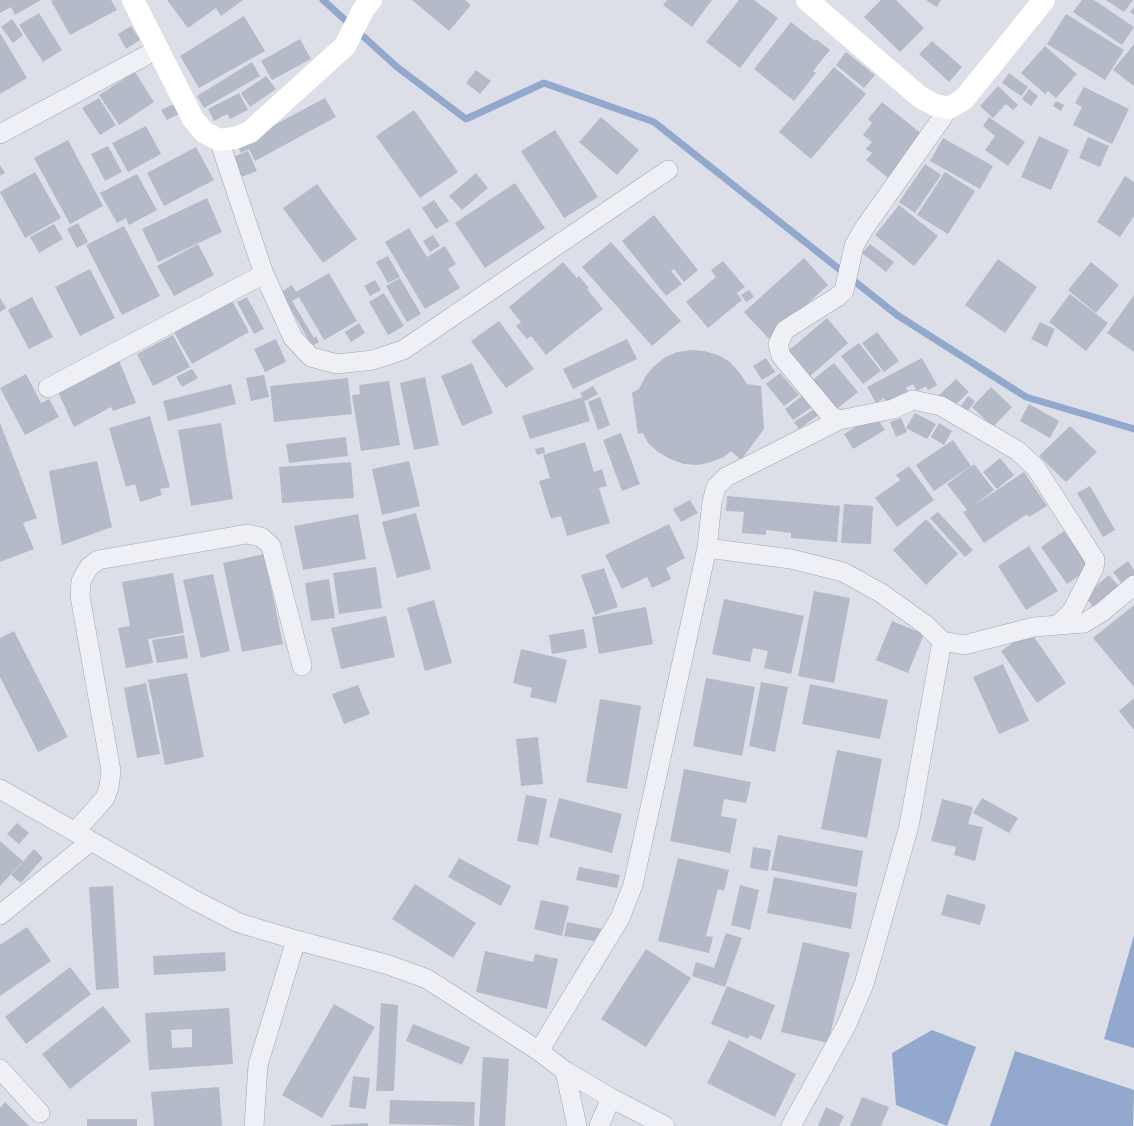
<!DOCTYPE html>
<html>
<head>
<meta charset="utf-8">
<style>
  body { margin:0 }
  canvas { display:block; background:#dcdfe8 }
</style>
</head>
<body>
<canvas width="1134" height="1126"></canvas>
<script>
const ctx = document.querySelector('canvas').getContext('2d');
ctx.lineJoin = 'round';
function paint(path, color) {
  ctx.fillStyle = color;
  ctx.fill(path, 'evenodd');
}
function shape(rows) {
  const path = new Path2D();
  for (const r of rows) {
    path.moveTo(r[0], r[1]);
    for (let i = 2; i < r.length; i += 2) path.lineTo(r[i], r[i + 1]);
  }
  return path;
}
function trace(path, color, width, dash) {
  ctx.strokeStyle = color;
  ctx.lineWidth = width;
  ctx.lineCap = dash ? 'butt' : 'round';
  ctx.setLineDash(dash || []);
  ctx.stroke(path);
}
paint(shape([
  [1134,935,1134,1048,1104,1039],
  [932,1030,976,1047,947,1126,896,1105,892,1053],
  [1015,1051,1134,1090,1133,1126,990,1126]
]), '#92a8cc');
trace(shape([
  [323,0,397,67,466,119,544,83,654,122,897,315,1026,397,1134,429]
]), '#92a8cc', 7);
paint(shape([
  [0,0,41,0,15,15,11,7,0,13],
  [53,0,111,0,117,10,70,35,51,1],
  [167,0,243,0,221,16,216,8,188,28],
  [412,0,465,0,471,5,449,31],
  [667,0,712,0,692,27,663,5],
  [739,0,754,0,778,18,740,68,706,42],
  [881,0,896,0,924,28,900,52,864,17],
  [926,0,941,0,937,7],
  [1082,0,1094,0,1134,27,1122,45,1073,12],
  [1106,0,1133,0,1124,12],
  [1134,7,1134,15,1130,12],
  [39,13,62,50,43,62,19,25],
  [1066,14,1124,50,1105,80,1047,44],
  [244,16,265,51,199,88,180,56],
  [12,19,23,35,13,43,1,27],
  [791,22,815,41,816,39,830,50,813,71,816,73,794,101,754,69],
  [131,26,140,40,126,49,118,34],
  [0,33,27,78,0,94],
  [300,39,311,59,272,80,261,61],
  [932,41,962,67,949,82,919,54],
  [1134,44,1134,86,1113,70],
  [1045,46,1077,74,1056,98,1048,91,1045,94,1021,73],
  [846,52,875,75,864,88,836,65],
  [252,62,260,76,204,108,197,96],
  [834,67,866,94,811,159,779,132],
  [476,70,491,81,480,94,466,83],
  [135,72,154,102,119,125,99,95],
  [1009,73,1028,87,1021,96,1002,83],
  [266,76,276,89,250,107,241,93],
  [998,86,1018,105,1013,110,1006,104,993,118,980,106],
  [1084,87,1129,109,1112,144,1073,125,1082,107,1075,103],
  [1029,89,1038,96,1031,106,1022,99],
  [239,93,248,110,230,119,227,114,214,121,208,109],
  [99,98,116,125,100,135,82,108],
  [325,98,336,117,255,161,249,149,241,153,237,145],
  [1056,101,1064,105,1061,111,1053,106],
  [882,102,923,135,888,178,866,160,872,153,866,149,872,142,863,135,872,123,868,119],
  [174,104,179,114,167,120,161,110],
  [414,110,458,172,420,198,376,136],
  [601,117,639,150,617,175,579,142],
  [989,117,1025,142,1008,166,985,150,995,136,983,126],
  [146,126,161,154,128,172,112,143],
  [555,130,598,197,564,218,521,151],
  [1039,136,1069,150,1051,190,1021,177],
  [1088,137,1109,146,1100,167,1079,158],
  [943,138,993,166,980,189,930,161],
  [68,140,103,206,70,224,34,158],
  [108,146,122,172,105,181,91,154],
  [196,147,214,180,164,206,147,173],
  [248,151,257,171,241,177,231,158],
  [925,164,941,175,915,213,899,202],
  [0,165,5,173,0,176],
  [35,172,61,218,25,238,0,192],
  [945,172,975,191,948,234,917,215],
  [476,173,488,188,462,210,449,196],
  [137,174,157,210,129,225,126,218,117,223,100,193],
  [1125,176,1134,182,1134,216,1120,237,1097,222],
  [515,183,545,228,485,268,455,223],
  [317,184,357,239,323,263,283,208],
  [207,198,222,232,158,262,142,229],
  [434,200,449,221,436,229,422,208],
  [899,205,938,236,914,266,875,235],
  [654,215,698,270,684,282,674,269,671,271,682,284,666,296,622,241],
  [78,223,88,242,77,248,67,229],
  [54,224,63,239,39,253,30,237],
  [124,226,160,296,122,315,86,245],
  [409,228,427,257,445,246,456,264,448,269,460,288,425,309,385,242],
  [433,235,440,246,430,252,423,241],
  [611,242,681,321,652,346,582,267],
  [198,244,214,275,174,296,157,266],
  [870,244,894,262,886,272,862,253],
  [388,256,400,277,388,283,376,262],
  [804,258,828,285,769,339,744,312],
  [998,259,1037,287,1005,333,965,305],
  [723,261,745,287,737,293,742,300,708,328,686,302,716,277,711,270],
  [563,262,577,278,579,276,589,288,587,289,603,309,546,355,531,336,527,339,516,326,521,322,509,307],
  [1091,262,1119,285,1096,313,1068,290],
  [90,269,115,318,80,336,55,287],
  [329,273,357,321,324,340,299,297,292,301,314,338,316,336,319,342,312,346,281,292,292,285,296,292],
  [400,278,421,314,407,322,386,286],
  [375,280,381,290,370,296,364,286],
  [749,290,754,297,746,302,741,295],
  [384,293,404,326,388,335,369,302],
  [1070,294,1108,323,1086,351,1049,322],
  [1134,295,1134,352,1107,333],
  [32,297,53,337,29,349,8,310],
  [247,297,264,329,254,334,237,302],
  [0,298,6,308,0,312],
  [231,299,249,332,192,364,174,332],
  [827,318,848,343,809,377,787,352],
  [499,321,534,369,506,388,471,341],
  [1040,322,1055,329,1047,347,1031,339],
  [359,323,365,333,351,342,345,332],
  [877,332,899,361,884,372,862,343],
  [173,335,190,367,153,386,137,354],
  [276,339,286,362,265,372,254,349],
  [627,339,637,359,573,389,563,369],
  [859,343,881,371,863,384,841,356],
  [691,350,704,351,718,355,730,362,739,372,747,384,761,386,764,429,741,460,731,451,724,457,711,462,698,465,684,464,670,459,658,452,648,443,643,433,638,434,632,393,639,389,645,377,653,367,664,358,677,352],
  [766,358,775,372,762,380,753,366],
  [922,358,937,385,928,390,926,386,917,391,913,384,906,388,910,395,888,407,884,398,876,403,867,387],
  [119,360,136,403,113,411,111,407,74,427,58,392],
  [472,363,493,413,462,426,441,376],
  [834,363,858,392,834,411,810,382],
  [192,369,198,378,182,387,176,377],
  [780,373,799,395,784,406,766,384],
  [26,374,41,403,49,399,59,417,25,435,0,388],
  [264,375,269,397,251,401,246,378],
  [425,377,439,445,414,450,400,383],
  [348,378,352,414,274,422,270,386],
  [956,379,969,392,952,408,939,395],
  [389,381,400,445,361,451,352,395,360,394,359,385],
  [231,384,236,404,168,421,163,401],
  [593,386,598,394,585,401,580,393],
  [991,387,1012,407,993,427,972,407],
  [802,396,811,408,793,420,785,409],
  [968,396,975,401,967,412,960,407],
  [583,397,590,421,530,439,522,416],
  [600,397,610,425,598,430,588,402],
  [1029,404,1059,421,1050,438,1020,421],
  [814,409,819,415,799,429,794,422],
  [915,413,936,424,927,439,906,428],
  [875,415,885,430,853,449,844,434],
  [150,416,170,487,160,489,162,495,140,502,135,484,126,487,109,428],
  [901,418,907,432,896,437,890,422],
  [0,423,37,518,23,523,34,549,0,562],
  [221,423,233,499,191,506,178,430],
  [939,423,952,431,944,445,931,437],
  [1070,426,1097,452,1066,482,1039,456],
  [621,433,640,484,622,491,603,440],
  [346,437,348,456,289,463,286,444],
  [953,440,971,466,934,491,916,465],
  [585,442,594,472,602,469,607,486,599,488,610,523,567,536,561,516,551,519,539,481,550,478,543,455],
  [544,447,545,453,537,455,535,449],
  [1000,458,1014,475,997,489,983,472],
  [97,461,112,527,62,545,49,471],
  [409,461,420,506,382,515,372,469],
  [351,462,354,498,282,503,279,467],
  [974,464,994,490,973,506,1024,472,1047,506,1029,517,1027,514,984,543,963,512,967,510,947,484],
  [909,466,934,500,897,527,875,498,900,480,896,475],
  [1090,486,1115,530,1103,537,1077,493],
  [727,496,840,506,837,542,791,538,791,533,766,530,766,535,742,533,744,512,726,511],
  [690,500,698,513,681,522,673,509],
  [844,504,873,506,871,544,841,543],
  [938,512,973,550,965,557,930,518],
  [416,513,431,569,397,578,382,522],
  [358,514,366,559,303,570,294,526],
  [926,519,958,554,926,585,893,550],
  [669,524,685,558,666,568,671,579,652,588,647,577,622,589,605,555],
  [1064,531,1090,568,1067,584,1041,547],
  [1029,546,1058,591,1026,610,998,566],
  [264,554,283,644,242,652,223,563],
  [1128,561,1134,570,1134,576,1122,584,1113,572],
  [376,567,382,608,339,614,333,573],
  [604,568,618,607,595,615,581,575],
  [173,573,184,633,148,639,153,663,126,668,118,628,130,626,122,582],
  [213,574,230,651,201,658,183,580],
  [1109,575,1122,590,1097,611,1084,596],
  [329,579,335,618,311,621,305,583],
  [814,591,850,598,834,683,798,676],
  [724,599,804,616,791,674,764,668,768,651,753,648,750,662,712,654],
  [434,600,452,663,425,671,407,608],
  [1134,605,1134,687,1093,638],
  [646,607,653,644,599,654,592,617],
  [386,616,395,657,341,669,331,628],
  [892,621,924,634,908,673,876,660],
  [584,629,587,648,552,654,549,635],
  [14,631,68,737,38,752,0,677,0,638],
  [1030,631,1066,683,1037,703,1001,651],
  [184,635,188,658,157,663,152,640],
  [521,649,567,660,556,703,530,697,532,688,513,683],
  [1003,664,1029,721,999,734,973,677],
  [187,673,204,757,165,765,148,680],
  [706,678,755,687,742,756,693,746],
  [761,682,788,687,775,752,749,746],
  [146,683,160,754,137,758,124,688],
  [810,684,888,700,880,739,802,724],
  [358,685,370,714,344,724,332,694],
  [1134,698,1134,730,1119,711],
  [600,699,641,706,627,789,586,782],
  [538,737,543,784,521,786,516,739],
  [837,750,882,759,867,838,821,829],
  [684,769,751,782,746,803,724,799,721,816,737,819,730,853,670,841],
  [526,795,547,799,538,845,517,841],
  [559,798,622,814,612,853,549,837],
  [982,798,1018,818,1009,833,973,813],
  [942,799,973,807,968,824,983,827,975,861,954,855,956,847,931,841],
  [17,823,29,833,19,844,7,834],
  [778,835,863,851,857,887,771,870],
  [0,841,23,861,0,886],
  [753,847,771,850,768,871,750,868],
  [34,849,43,858,21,883,11,875],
  [459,858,511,886,501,906,448,877],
  [678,858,729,870,724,891,718,889,706,936,713,937,709,953,658,941],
  [579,867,620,875,617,888,576,880],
  [774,877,857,893,851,929,767,913],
  [415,884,476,923,453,958,392,919],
  [740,885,759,890,750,930,731,925],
  [113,886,119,988,96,990,89,887],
  [947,894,986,905,980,925,941,915],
  [541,900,569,906,562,936,534,929],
  [567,922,603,929,601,942,564,936],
  [27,927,51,961,0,996,0,945],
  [726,933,742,938,725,987,692,976,696,962,714,968],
  [803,942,850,953,828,1043,781,1032],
  [646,949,691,978,646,1047,601,1019],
  [485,951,533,962,535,954,558,959,547,1009,476,992],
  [225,952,226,971,154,975,153,956],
  [70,967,91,994,26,1044,5,1017],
  [727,986,775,1005,761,1040,750,1035,748,1039,711,1024],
  [381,1003,398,1005,394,1091,376,1091],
  [334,1004,375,1027,322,1118,282,1095],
  [103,1006,131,1041,70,1089,42,1054],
  [229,1008,233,1064,149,1070,145,1013],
  [192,1029,192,1047,172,1048,171,1030],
  [413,1024,470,1047,462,1065,406,1041],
  [729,1040,796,1074,775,1117,707,1083],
  [483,1057,509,1059,505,1126,479,1126],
  [353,1076,370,1078,366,1109,349,1107],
  [219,1087,222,1126,154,1126,151,1092],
  [862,1097,889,1107,881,1126,850,1126],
  [390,1100,475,1102,474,1126,389,1124],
  [5,1102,29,1126,0,1126,0,1108],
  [826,1107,844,1116,839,1126,818,1126],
  [87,1119,137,1119,137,1126,87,1126],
  [368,1123,368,1126,331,1126,331,1125]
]), '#b5bac8');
const street = shape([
  [0,134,158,49],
  [219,140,264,274,293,338,311,357,337,364,373,360,403,350,668,170],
  [48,388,264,274],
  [839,420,831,416,781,356,778,344,785,330,837,297,844,291,854,246,863,230,949,108],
  [707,548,791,559,843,572,881,593,926,625,942,641,964,645,1034,627,1084,623,1102,612,1134,585],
  [0,789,196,901,239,923,296,940,389,965,427,979,539,1051,565,1071,611,1098,665,1126],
  [75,832,105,798,109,787,111,771,80,596,81,581,89,567,98,560,247,534,261,537,271,546,302,666],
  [0,915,91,841],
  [539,1051,620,918,633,885,707,548,712,502,716,487,726,477,839,420,893,409,913,400,941,406,1018,451,1036,468,1095,560,1094,568,1072,611,1059,624],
  [0,1069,40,1113],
  [565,1071,577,1126],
  [254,1126,258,1065,296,940],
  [599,1126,611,1098],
  [791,1126,847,1024,864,984,909,826,942,641]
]);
trace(street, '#a1a5b2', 20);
trace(street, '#eff0f6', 19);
trace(shape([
  [133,0,193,119,204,132,219,140,235,138,250,132,345,46,363,10,371,0],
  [807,0,920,97,935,105,949,108,964,99,1044,0]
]), '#fff', 22);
</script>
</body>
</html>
